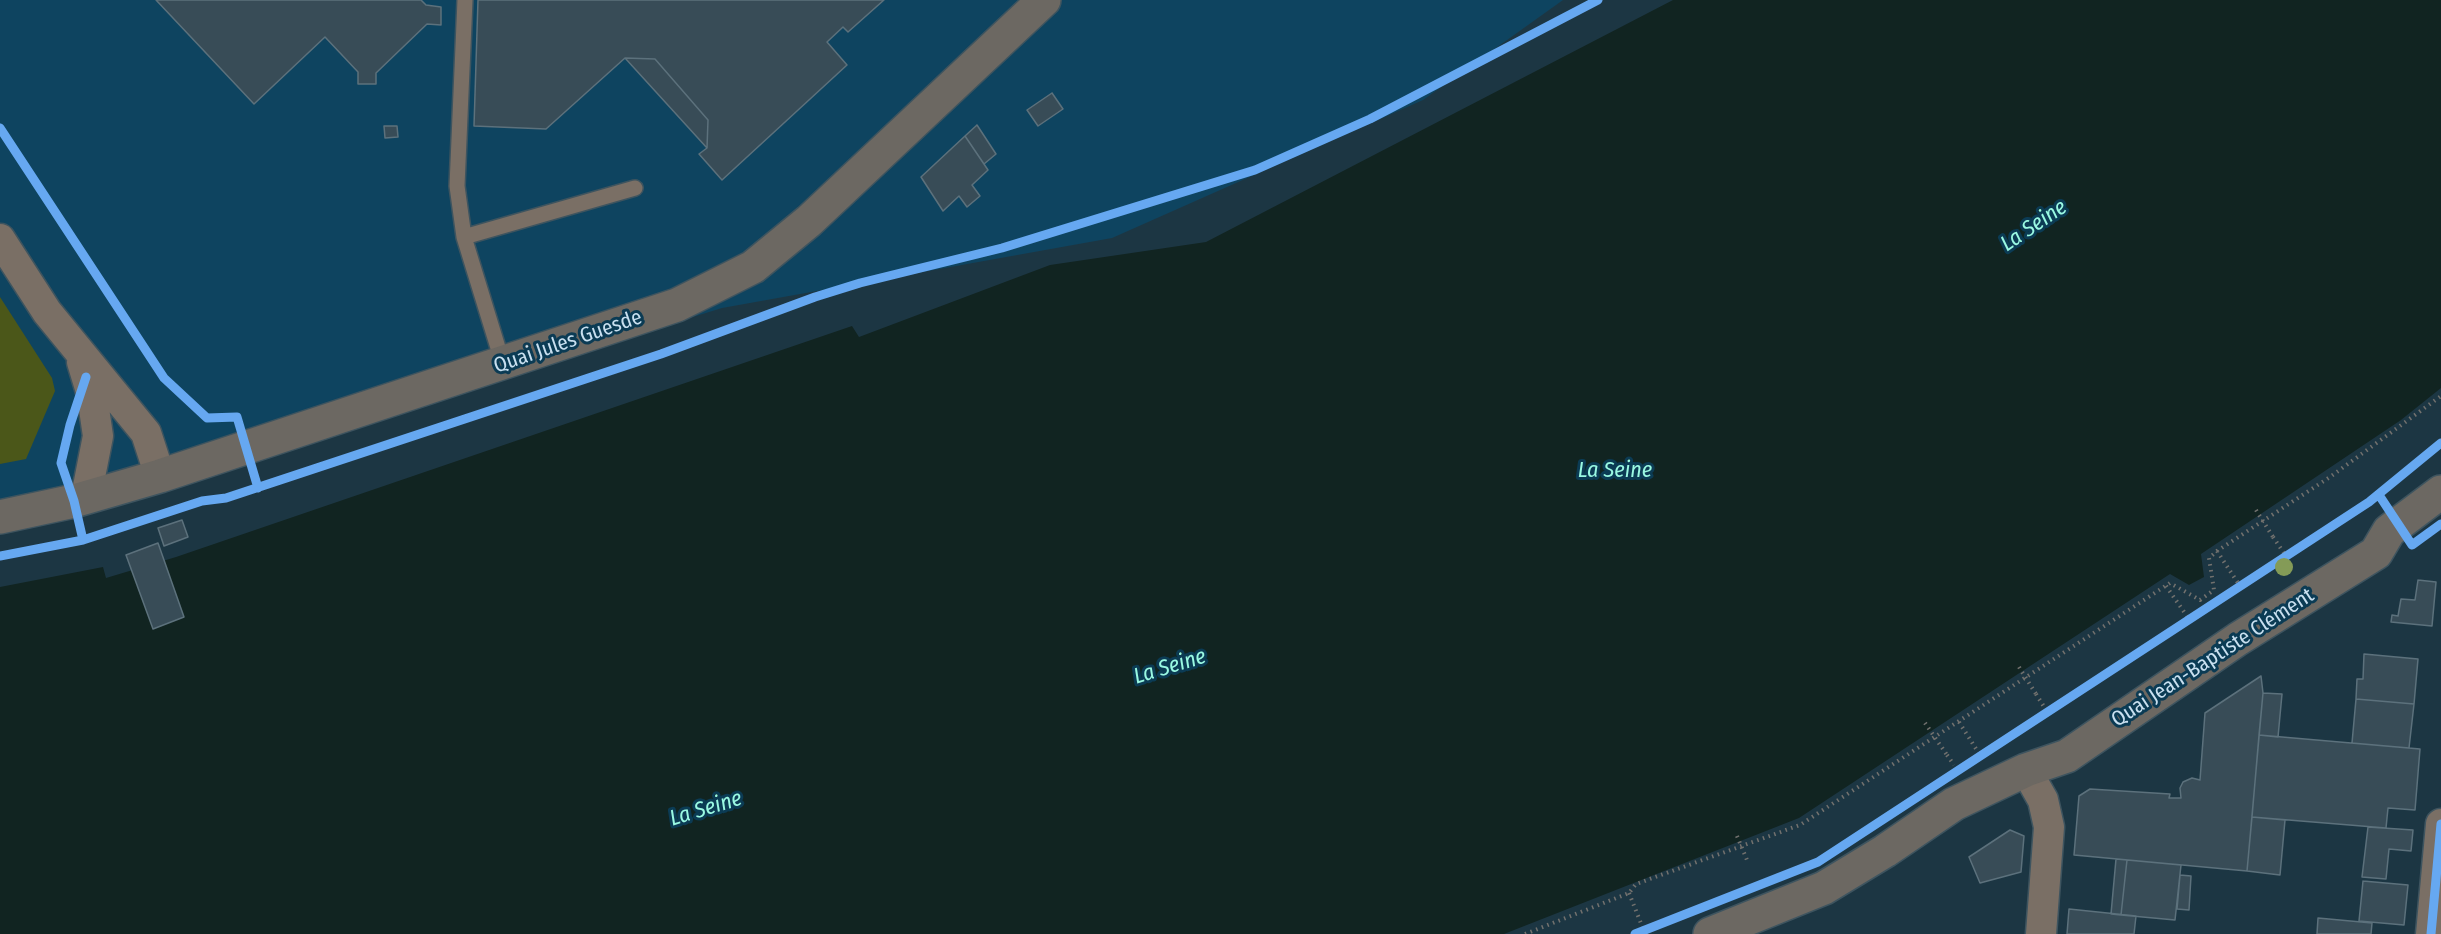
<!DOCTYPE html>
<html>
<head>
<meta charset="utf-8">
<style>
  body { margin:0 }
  canvas { display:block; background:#1c3643 }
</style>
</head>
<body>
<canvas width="2441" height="934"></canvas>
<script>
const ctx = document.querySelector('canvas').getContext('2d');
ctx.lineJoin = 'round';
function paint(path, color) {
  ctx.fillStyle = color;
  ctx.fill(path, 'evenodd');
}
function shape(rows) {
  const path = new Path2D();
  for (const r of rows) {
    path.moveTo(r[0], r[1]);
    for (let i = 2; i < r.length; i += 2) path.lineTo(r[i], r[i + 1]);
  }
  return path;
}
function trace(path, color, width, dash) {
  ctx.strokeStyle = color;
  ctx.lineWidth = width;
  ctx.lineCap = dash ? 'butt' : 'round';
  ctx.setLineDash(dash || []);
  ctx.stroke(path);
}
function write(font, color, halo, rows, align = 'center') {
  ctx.font = font + ' "Fira Sans Condensed",sans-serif';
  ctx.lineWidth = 6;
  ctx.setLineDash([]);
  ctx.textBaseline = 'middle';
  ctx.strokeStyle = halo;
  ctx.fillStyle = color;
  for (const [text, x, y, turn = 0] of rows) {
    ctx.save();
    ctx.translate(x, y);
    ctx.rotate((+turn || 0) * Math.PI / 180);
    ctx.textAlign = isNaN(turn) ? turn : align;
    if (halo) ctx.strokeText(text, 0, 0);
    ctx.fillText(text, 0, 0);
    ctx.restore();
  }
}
paint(shape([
  [0,0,1563,0,1423,100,1112,238,722,308,159,481,0,520]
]), '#0e4460');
paint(shape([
  [0,297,52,378,55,391,26,459,0,464]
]), '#4b5719');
paint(shape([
  [1673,0,2441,0,2441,388,2401,420,2201,554,2204,577,2189,585,2170,574,1799,818,1504,934,0,934,0,587,103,567,106,578,176,557,852,326,859,337,1050,265,1206,242]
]), '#112421');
const building = shape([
  [156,0,421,0,426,5,441,7,441,25,427,24,376,73,376,84,358,84,358,72,325,37,254,104,156,0],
  [478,0,884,0,848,32,843,27,827,42,847,65,722,180,699,154,707,148,708,120,655,59,625,58,546,129,474,126,478,0],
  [625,58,655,59,708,120,707,148,625,58],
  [1052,93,1063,109,1038,126,1027,110,1052,93],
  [977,125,996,154,984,164,965,136,977,125],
  [384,126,397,126,398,137,385,138,384,126],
  [965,136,988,170,972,185,980,196,967,207,959,196,943,211,921,177,965,136],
  [182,520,188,537,164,546,158,528,182,520],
  [158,543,184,617,153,629,126,555,158,543],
  [2418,580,2436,582,2432,626,2391,622,2392,615,2398,616,2401,599,2415,600,2418,580],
  [2364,654,2418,659,2414,704,2356,699,2357,679,2363,679,2364,654],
  [2261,676,2263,693,2247,871,2074,855,2079,796,2090,789,2170,794,2169,798,2181,798,2180,788,2183,782,2192,778,2200,780,2205,713,2261,676],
  [2263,693,2282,694,2278,737,2259,735,2263,693],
  [2356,699,2414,704,2409,748,2352,743,2356,699],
  [2259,735,2420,749,2415,810,2388,808,2386,828,2252,817,2259,735],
  [2252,817,2285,820,2280,875,2247,871,2252,817],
  [2368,827,2413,830,2411,851,2389,849,2386,879,2362,877,2368,827],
  [2010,830,2024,836,2021,872,1980,883,1969,857,2010,830],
  [2116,859,2127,860,2121,915,2111,914,2116,859],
  [2127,860,2181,865,2175,920,2121,915,2127,860],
  [2180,875,2191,876,2189,910,2177,909,2180,875],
  [2363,881,2408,885,2404,925,2359,921,2363,881],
  [2069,909,2136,916,2134,934,2067,934,2069,909],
  [2318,918,2372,923,2371,934,2317,934,2318,918]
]);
paint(building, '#384c57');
trace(building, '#5c717c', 1.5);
const lane = shape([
  [465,0,457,186,464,237,503,364],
  [464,237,635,188]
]);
const street = shape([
  [0,239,47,312,146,433,160,476],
  [82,362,92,395,98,436,86,497],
  [2026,770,2043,800,2049,827,2041,934],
  [2431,934,2441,824]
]);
const secondary = shape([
  [0,517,74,501,160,476,677,305,753,267,809,221,1044,0],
  [1710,934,1824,888,1885,851,1954,804,2026,770,2067,756,2238,639,2376,553,2389,531,2441,492]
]);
trace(lane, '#3e545f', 18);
trace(street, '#3e545f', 33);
trace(secondary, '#3e545f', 36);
trace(shape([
  [2273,537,2286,556],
  [2217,551,2240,586],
  [2166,586,2189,619],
  [2036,694,2048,713],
  [1959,722,1980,755],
  [1947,755,1954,765],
  [1629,893,1644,931],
  [1525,934,1629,893,1636,884,1800,825,2170,583,2200,600,2214,590,2209,558,2217,551,2330,477,2441,396]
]), '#72716e', 4, [1.5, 4.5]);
trace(lane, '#7a6f65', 15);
trace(street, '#7a6f65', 30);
trace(secondary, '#6c6862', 33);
trace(shape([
  [2256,510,2273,537],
  [2019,667,2036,694],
  [1925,723,1947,755],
  [1737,836,1747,860]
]), '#72716e', 4, [1.5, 4.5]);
trace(shape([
  [0,128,164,378,207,418,237,417,258,488],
  [2379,495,2412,545,2441,524],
  [83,540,74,501,61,463,70,425,86,377],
  [0,556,83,540,202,501,226,498,661,354,815,297,860,283,1002,248,1255,170,1370,119,1598,0],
  [1635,934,1818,862,2369,502,2441,443],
  [2431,934,2441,824]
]), '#66a8f1', 9);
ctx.fillStyle = '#849b57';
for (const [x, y] of [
  [2284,567]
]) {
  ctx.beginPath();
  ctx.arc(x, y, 9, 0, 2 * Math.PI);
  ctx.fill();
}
write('21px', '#c9e0f0', '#0b3b54', [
  ["Quai Jules Guesde",568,342,-19],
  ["Quai Jean-Baptiste Clément",2213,658,-33]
]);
write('italic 22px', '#9af9e2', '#0b3b54', [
  ["La Seine",2034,226,-34],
  ["La Seine",1615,471],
  ["La Seine",1170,667,-17],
  ["La Seine",706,809,-17]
]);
</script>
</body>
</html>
